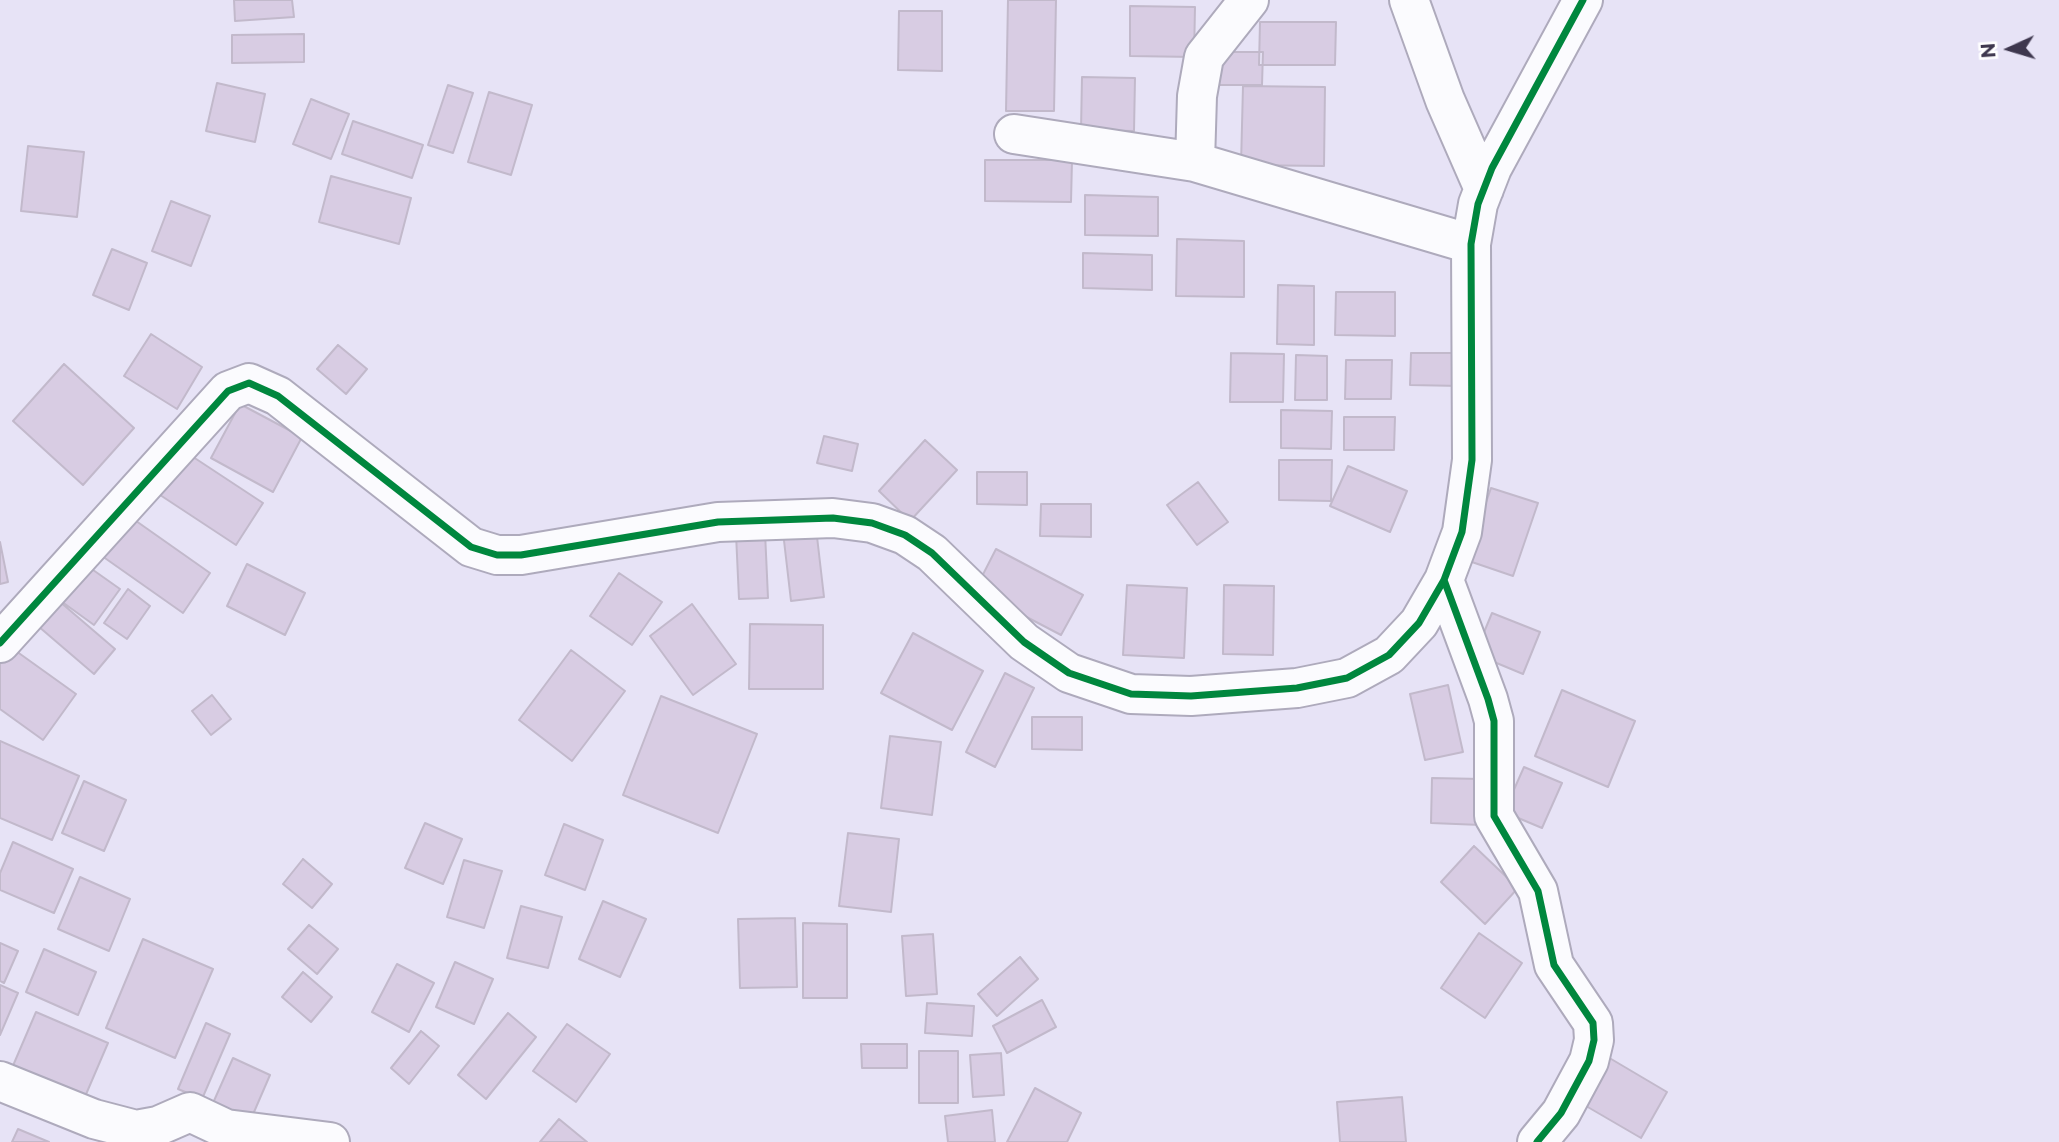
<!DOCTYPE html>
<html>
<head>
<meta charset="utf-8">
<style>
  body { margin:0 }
  #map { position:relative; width:2059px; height:1142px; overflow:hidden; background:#e7e3f6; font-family:Montserrat,sans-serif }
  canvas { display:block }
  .north { position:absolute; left:1975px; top:14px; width:70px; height:70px; -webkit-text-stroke:5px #fff; paint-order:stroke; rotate:266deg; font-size:19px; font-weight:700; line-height:28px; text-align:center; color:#3e374e }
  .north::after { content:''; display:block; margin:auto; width:24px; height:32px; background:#3e374e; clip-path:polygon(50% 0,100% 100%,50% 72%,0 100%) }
</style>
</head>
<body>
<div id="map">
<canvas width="2059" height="1142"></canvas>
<div class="north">N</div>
</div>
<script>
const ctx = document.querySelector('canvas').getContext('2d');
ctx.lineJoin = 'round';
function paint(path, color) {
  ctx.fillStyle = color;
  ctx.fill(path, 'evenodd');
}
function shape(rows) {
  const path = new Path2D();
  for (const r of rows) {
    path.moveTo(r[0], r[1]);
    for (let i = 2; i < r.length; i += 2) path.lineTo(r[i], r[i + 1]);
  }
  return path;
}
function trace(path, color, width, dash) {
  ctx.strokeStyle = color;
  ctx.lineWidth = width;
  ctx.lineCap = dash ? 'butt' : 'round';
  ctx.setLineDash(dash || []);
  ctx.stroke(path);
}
const building = shape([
  [234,0,292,0,294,17,235,21,234,0],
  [1008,0,1056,0,1054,111,1006,111,1008,0],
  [1130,6,1195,7,1194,57,1130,56,1130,6],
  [899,11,942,11,942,71,898,70,899,11],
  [1260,22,1336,22,1335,65,1259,65,1260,22],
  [304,34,304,62,232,63,232,35,304,34],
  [1212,52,1263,52,1262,85,1212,85,1212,52],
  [1082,77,1135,78,1134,131,1081,130,1082,77],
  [217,83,265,94,255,142,206,131,217,83],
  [448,85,473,93,453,153,428,145,448,85],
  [1243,86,1325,87,1324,166,1241,165,1243,86],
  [489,92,532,105,511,175,468,162,489,92],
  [311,99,349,114,331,159,293,144,311,99],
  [353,121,423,145,412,178,342,154,353,121],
  [28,146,84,152,77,217,21,211,28,146],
  [985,160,1072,160,1071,202,985,201,985,160],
  [331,176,411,198,399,244,319,222,331,176],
  [1085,195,1158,197,1158,236,1085,235,1085,195],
  [171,201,210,216,191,266,152,251,171,201],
  [1177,239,1244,241,1244,297,1176,296,1177,239],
  [112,249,147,263,129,310,93,295,112,249],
  [1083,253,1152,255,1152,290,1083,288,1083,253],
  [1278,285,1314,286,1314,345,1277,344,1278,285],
  [1336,292,1395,292,1395,336,1335,335,1336,292],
  [151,334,202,367,177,409,124,376,151,334],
  [338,345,367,369,346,394,317,369,338,345],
  [1231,353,1284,354,1283,402,1230,402,1231,353],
  [1411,353,1461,353,1461,386,1410,385,1411,353],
  [1296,355,1327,356,1327,400,1295,400,1296,355],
  [1346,360,1392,360,1391,399,1345,399,1346,360],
  [64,364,134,428,83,485,13,421,64,364],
  [240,404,302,437,273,492,211,458,240,404],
  [1281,410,1332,411,1331,449,1281,448,1281,410],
  [1344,417,1395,417,1394,450,1344,450,1344,417],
  [824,436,858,444,852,471,817,463,824,436],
  [925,440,957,470,910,521,879,491,925,440],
  [181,449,263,503,236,545,154,491,181,449],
  [1279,460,1332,460,1331,501,1279,500,1279,460],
  [1348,466,1407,491,1390,532,1330,506,1348,466],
  [977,472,1027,472,1027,505,977,504,977,472],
  [1198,482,1228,522,1197,545,1167,505,1198,482],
  [1491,488,1538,503,1513,576,1466,560,1491,488],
  [1041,504,1091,504,1091,537,1040,536,1041,504],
  [129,516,210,573,183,613,102,556,129,516],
  [816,528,824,597,791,601,783,532,816,528],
  [765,532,768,598,739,599,736,534,765,532],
  [0,542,8,582,0,584,0,542],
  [996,549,1083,595,1061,635,975,590,996,549],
  [79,560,120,589,94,625,54,596,79,560],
  [247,564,305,593,285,635,227,606,247,564],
  [619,573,662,602,632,645,590,616,619,573],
  [1127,585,1187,588,1184,658,1123,655,1127,585],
  [1224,585,1274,586,1273,655,1223,654,1224,585],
  [128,589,150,606,127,639,104,623,128,589],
  [59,601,115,649,94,674,38,626,59,601],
  [692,604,736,664,693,695,650,636,692,604],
  [1492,613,1540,632,1523,674,1475,654,1492,613],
  [750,624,823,625,823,689,749,689,750,624],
  [913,633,983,671,952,730,881,693,913,633],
  [9,646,76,694,43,740,0,709,0,658,9,646],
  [571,650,625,691,572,761,519,720,571,650],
  [1005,673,1034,688,995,767,966,752,1005,673],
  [1448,685,1463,752,1425,760,1410,694,1448,685],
  [1562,690,1635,721,1608,787,1535,756,1562,690],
  [212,695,231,719,211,735,192,711,212,695],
  [661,696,757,734,718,833,623,795,661,696],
  [1032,717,1082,717,1082,750,1032,749,1032,717],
  [890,736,941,742,932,815,881,808,890,736],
  [0,741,79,776,52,840,0,818,0,741],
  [1524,767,1562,783,1542,828,1504,812,1524,767],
  [1432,778,1482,779,1481,825,1431,823,1432,778],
  [84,781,126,800,104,851,62,833,84,781],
  [425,823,462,839,443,884,405,868,425,823],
  [564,824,603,840,585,890,545,875,564,824],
  [848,833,899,839,891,912,839,906,848,833],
  [13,842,73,869,54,913,0,890,0,873,13,842],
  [1474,846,1518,888,1485,924,1441,882,1474,846],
  [303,859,332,884,312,908,283,884,303,859],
  [464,860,502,871,484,928,447,917,464,860],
  [80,877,130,899,109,951,58,929,80,877],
  [603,901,646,919,620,977,579,959,603,901],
  [521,906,562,917,548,968,507,958,521,906],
  [795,918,797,987,740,988,738,919,795,918],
  [803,923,847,924,847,998,803,998,803,923],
  [309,925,338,949,317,974,288,949,309,925],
  [1479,933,1522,963,1485,1018,1441,988,1479,933],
  [933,934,937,994,906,996,902,936,933,934],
  [143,939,213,969,175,1058,106,1028,143,939],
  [0,943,18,951,4,983,0,981,0,943],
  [44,949,96,972,78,1015,26,992,44,949],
  [1020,957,1038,979,997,1016,978,994,1020,957],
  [455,962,493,979,474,1024,436,1007,455,962],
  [397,964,434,983,409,1032,372,1012,397,964],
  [303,972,332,997,311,1022,282,997,303,972],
  [0,985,18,993,0,1035,0,985],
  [1042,1000,1056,1027,1007,1053,993,1026,1042,1000],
  [927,1003,974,1006,972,1036,925,1033,927,1003],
  [36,1012,108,1043,81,1106,9,1075,36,1012],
  [508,1013,536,1037,486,1099,458,1075,508,1013],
  [206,1023,230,1034,202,1099,178,1089,206,1023],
  [567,1024,610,1054,576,1102,533,1071,567,1024],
  [421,1031,439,1046,409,1084,391,1068,421,1031],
  [861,1044,907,1044,907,1068,862,1068,861,1044],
  [919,1051,958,1051,958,1103,919,1103,919,1051],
  [1001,1053,1004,1095,973,1097,970,1055,1001,1053],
  [1601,1053,1667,1092,1641,1138,1574,1099,1601,1053],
  [233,1058,270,1075,251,1119,213,1103,233,1058],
  [1035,1088,1081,1113,1067,1142,1007,1142,1035,1088],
  [1402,1097,1406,1142,1340,1142,1337,1102,1402,1097],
  [992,1110,995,1142,948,1142,945,1116,992,1110],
  [559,1119,587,1142,540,1142,559,1119],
  [18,1129,49,1142,12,1142,18,1129]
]);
paint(building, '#d8cce3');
trace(building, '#c2b9cb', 2);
const minor = shape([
  [1409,0,1445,100,1484,189],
  [1014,134,1195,162,1471,244],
  [1195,162,1197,96,1204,57,1249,0],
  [1444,580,1488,699,1494,721,1494,816,1538,891,1554,965,1593,1023,1594,1040,1589,1061,1561,1113,1537,1142],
  [0,643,228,391,249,383,278,396,471,547,497,555,521,555,718,522,833,518,872,523,905,535,932,553,1024,642,1069,673,1131,694,1191,696,1297,688,1347,678,1389,655,1419,623,1444,580,1462,532,1472,460,1471,244,1478,204,1492,168,1583,0],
  [0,1081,94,1119,136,1130,158,1126,190,1112,226,1129,330,1142]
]);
trace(minor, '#aeaabc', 42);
trace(minor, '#fbfbfe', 38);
trace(shape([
  [1444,580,1488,699,1494,721,1494,816,1538,891,1554,965,1593,1023,1594,1040,1589,1061,1561,1113,1537,1142],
  [0,643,228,391,249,383,278,396,471,547,497,555,521,555,718,522,833,518,872,523,905,535,932,553,1024,642,1069,673,1131,694,1191,696,1297,688,1347,678,1389,655,1419,623,1444,580,1462,532,1472,460,1471,244,1478,204,1492,168,1583,0]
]), '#00873e', 7);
</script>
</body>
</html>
